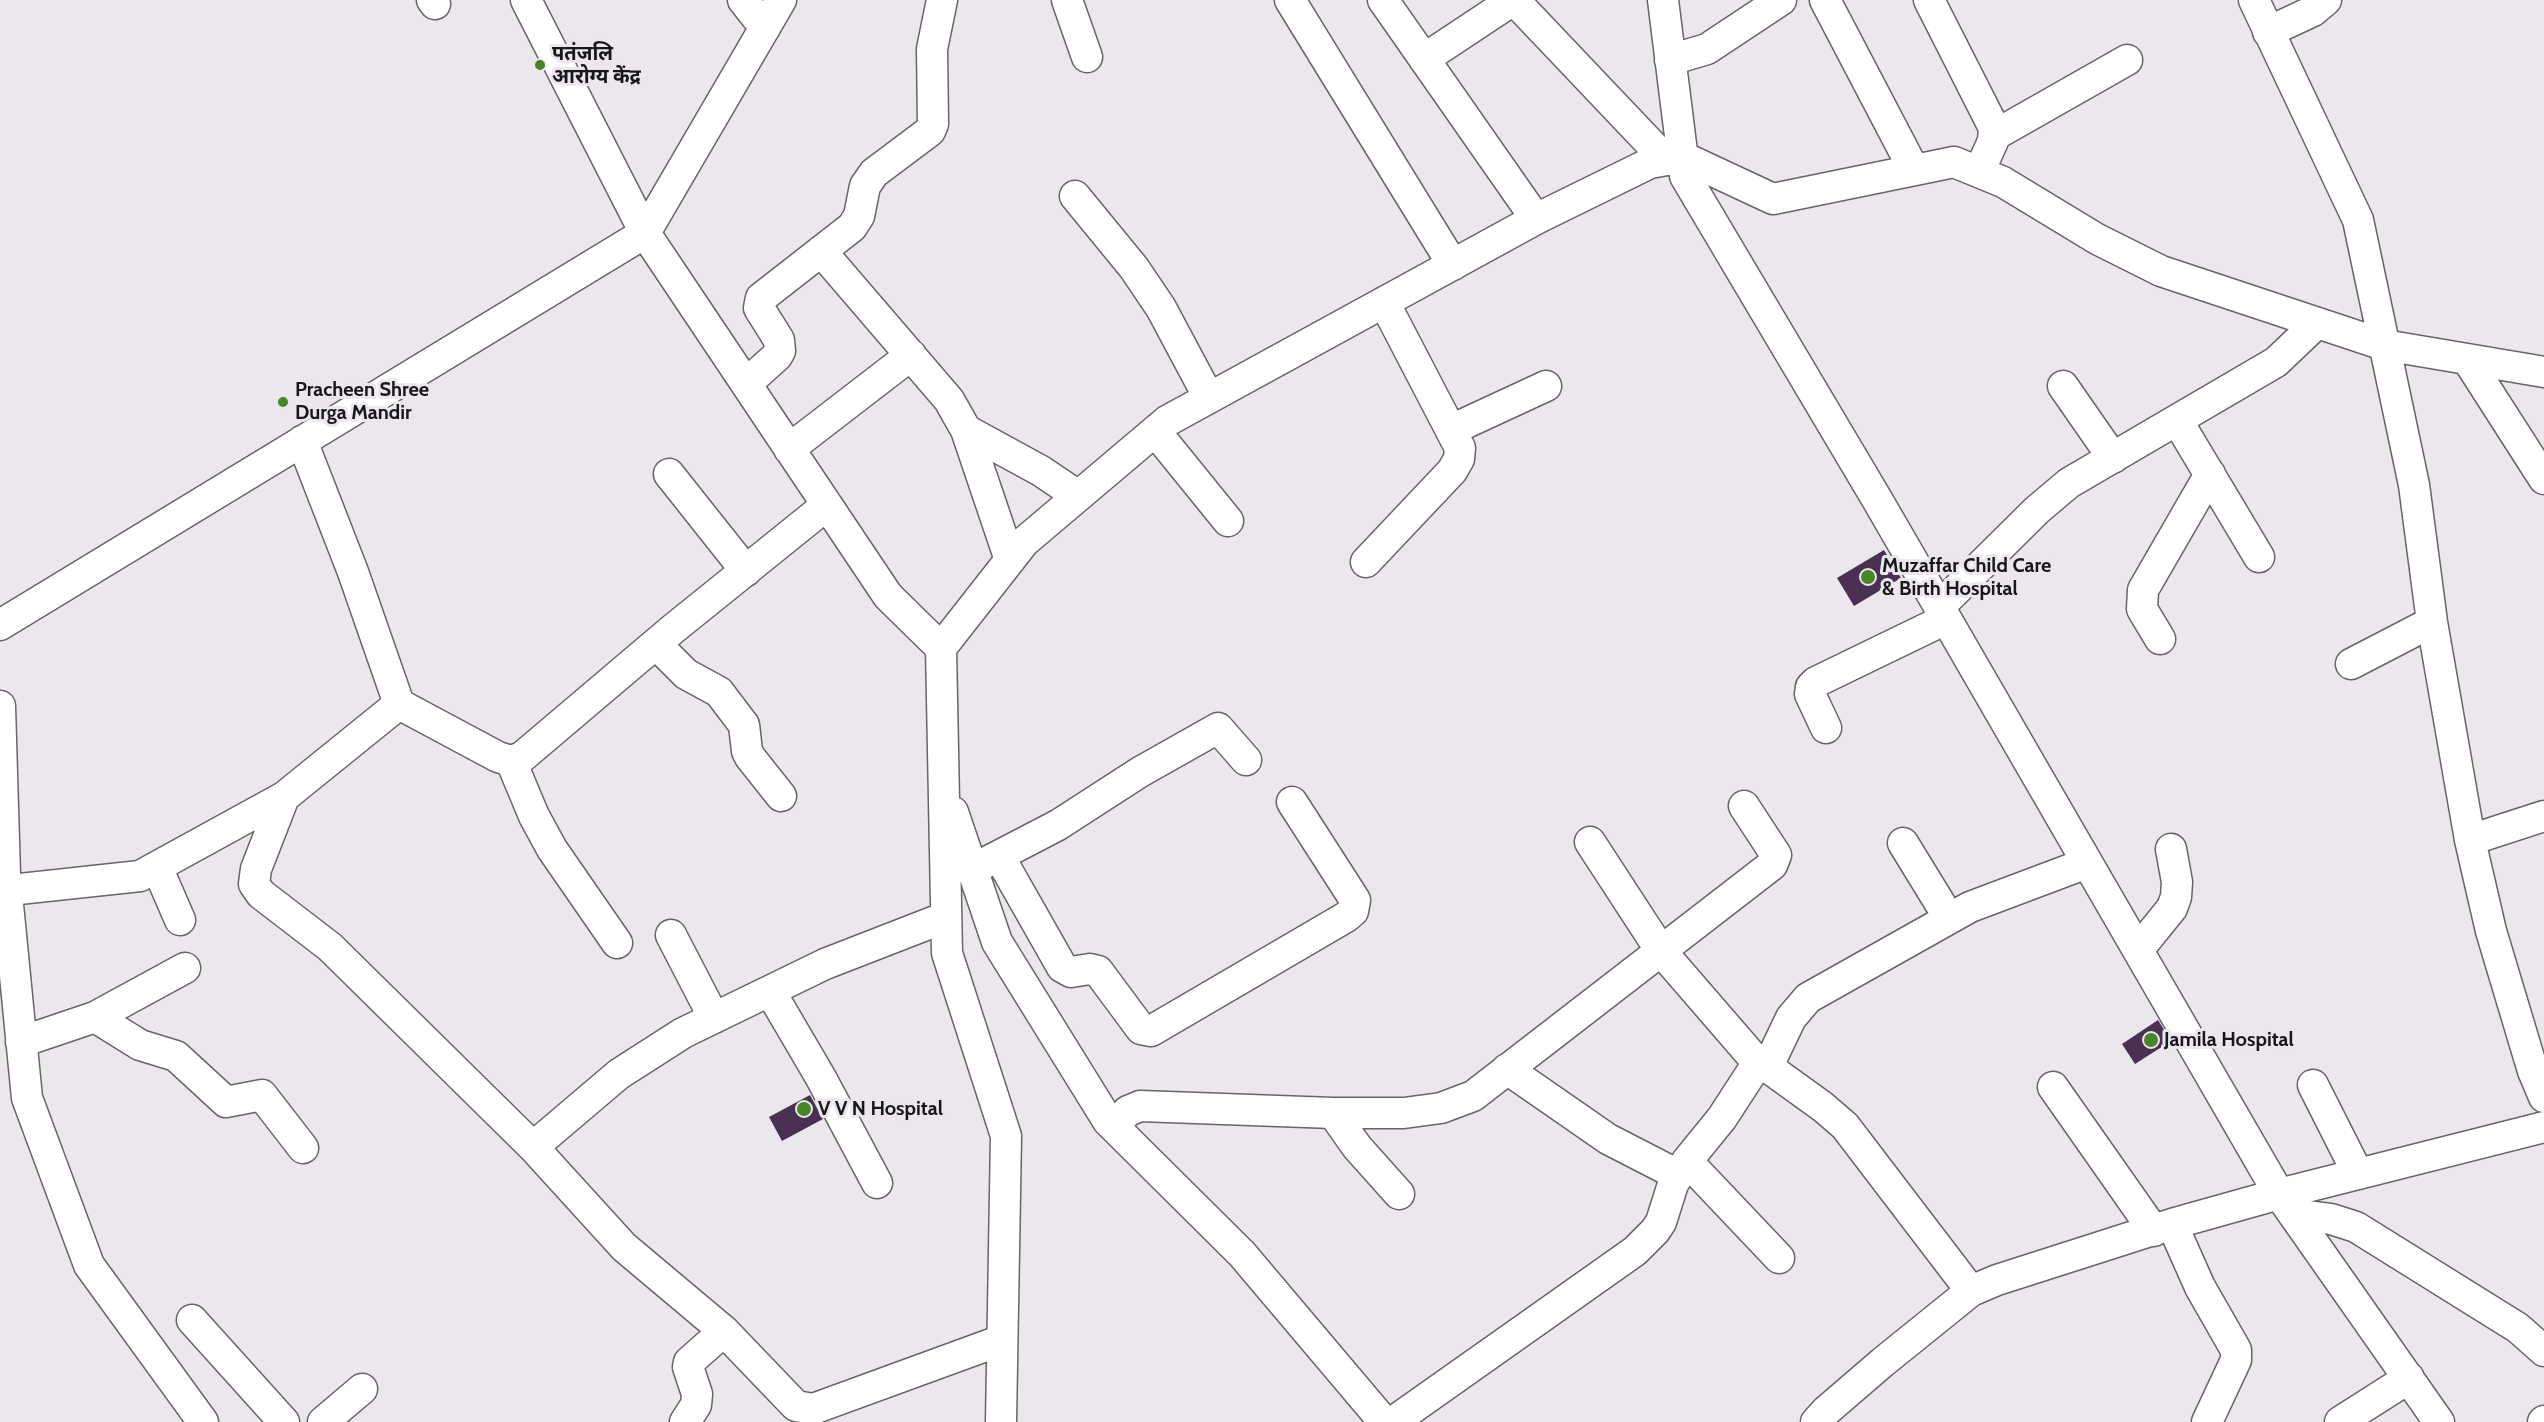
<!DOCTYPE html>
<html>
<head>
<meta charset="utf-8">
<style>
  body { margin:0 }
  canvas { display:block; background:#ebe7ed }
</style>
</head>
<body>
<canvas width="2544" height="1422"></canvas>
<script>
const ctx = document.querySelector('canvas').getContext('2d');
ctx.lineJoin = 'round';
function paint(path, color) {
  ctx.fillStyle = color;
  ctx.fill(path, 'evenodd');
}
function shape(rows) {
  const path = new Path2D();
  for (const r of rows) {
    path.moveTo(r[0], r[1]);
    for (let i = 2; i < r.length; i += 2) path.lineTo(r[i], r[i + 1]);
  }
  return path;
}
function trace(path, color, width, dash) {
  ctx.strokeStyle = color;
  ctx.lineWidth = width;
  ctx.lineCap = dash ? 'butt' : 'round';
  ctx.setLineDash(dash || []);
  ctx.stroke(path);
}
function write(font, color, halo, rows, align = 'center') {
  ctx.font = font + ' Cabin,"Noto Sans Devanagari",sans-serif';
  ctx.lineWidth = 6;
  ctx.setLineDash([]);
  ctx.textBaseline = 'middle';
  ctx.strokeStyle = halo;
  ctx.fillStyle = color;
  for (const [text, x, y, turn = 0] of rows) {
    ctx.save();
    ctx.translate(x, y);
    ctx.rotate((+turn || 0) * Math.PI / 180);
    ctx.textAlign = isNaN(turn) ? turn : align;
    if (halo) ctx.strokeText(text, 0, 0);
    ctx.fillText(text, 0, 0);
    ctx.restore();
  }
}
paint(shape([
  [1884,550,1901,578,1854,606,1837,578],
  [2158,1020,2171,1041,2135,1064,2122,1044],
  [810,1095,823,1119,782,1141,769,1117]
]), '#4a3052');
const minor = shape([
  [432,0,435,4],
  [526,0,645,233,888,596,941,648,947,953,1006,1136,1001,1422],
  [743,0,765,28],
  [1067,0,1087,57],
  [1290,0,1453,265],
  [1383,0,1536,219],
  [1514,0,1666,160],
  [1663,0,1685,176,1878,501,2279,1194,2439,1422],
  [1825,0,1914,170],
  [1929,0,1994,128,1993,141,1979,172],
  [2254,0,2358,220,2414,485,2432,622,2470,840,2491,931,2533,1071,2544,1097],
  [2268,32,2313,11,2326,0],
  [1424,59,1513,0],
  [1670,60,1707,49,1781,0],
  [1995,135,2127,60],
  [1075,196,1134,268,1161,308,1209,398],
  [821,251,949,400,966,430,1010,560],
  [2467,359,2544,479],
  [746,384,777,356,780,351,779,340,759,308,761,298,852,227,859,216,865,186,874,173,930,131,933,124,932,49,942,0],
  [2063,386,2113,458],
  [2177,420,2259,557],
  [966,430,1041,471,1078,496],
  [1451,430,1546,386],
  [1155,431,1228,521],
  [789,449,911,355],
  [669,474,746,571],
  [1366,562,1452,471,1459,459,1460,448,1384,302],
  [1939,607,2037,510,2069,483,2276,362,2317,323],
  [0,625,645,233,781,0],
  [2160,639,2142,609,2143,590,2210,474],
  [656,644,686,674,719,692,744,725,747,751,750,757,781,796],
  [941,648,1024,542,1167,421,1536,219,1650,163,1683,157,1773,199,1954,162,2003,182,2097,239,2161,271,2384,345,2544,372],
  [2351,664,2432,622],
  [399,704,498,757,511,761,522,757,673,629,827,505],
  [0,706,5,874,27,1098,89,1265,203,1422],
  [1826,728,1810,694,1811,687,1816,682,1946,619],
  [511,761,534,816,552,849,617,943],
  [284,797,256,869,254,884,261,894,330,947,533,1147,624,1247,724,1331,796,1406,813,1409,1002,1340],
  [953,812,997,942,1108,1121,1242,1254,1384,1422],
  [2470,840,2544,816],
  [1590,842,1661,951,1751,1055,1823,1107,1845,1126,1971,1291],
  [1903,843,1949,918],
  [999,856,1062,967,1071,972,1090,969,1098,971,1141,1029,1151,1031,1346,917,1353,911,1355,900,1292,802],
  [983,864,1058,825,1140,772,1218,728,1246,760],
  [157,867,180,920],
  [0,891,140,876,284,797,399,704,353,572,302,441],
  [671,935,714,1018],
  [2138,950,2172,908,2176,897,2177,882,2171,849],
  [770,991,821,1078,877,1183],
  [95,1017,140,1045,176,1056,226,1102,262,1095,303,1148],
  [21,1042,95,1017,185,968],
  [1768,1066,1791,1018,1808,998,1970,907,2087,863],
  [1507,1069,1608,1139,1678,1175],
  [2313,1085,2358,1174],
  [2053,1087,2154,1231],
  [1333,1113,1357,1147,1399,1194],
  [1113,1126,1128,1111,1140,1106,1333,1113,1404,1113,1441,1108,1473,1096,1772,865,1776,855,1744,806],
  [533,1147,619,1074,683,1033,825,964,946,917],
  [1687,1161,1779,1258],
  [2293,1214,2331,1219,2356,1227,2518,1328,2544,1351],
  [2172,1224,2200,1287,2236,1350,2236,1360,2207,1422],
  [192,1320,284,1422],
  [323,1422,362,1389],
  [685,1422,696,1405,697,1394,688,1367,689,1362,724,1331],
  [1393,1422,1635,1251,1655,1231,1661,1222,1673,1184,1687,1161,1722,1118,1759,1061],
  [1816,1422,1826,1411,1883,1362,1971,1291,1997,1280,2172,1224,2279,1194,2544,1127],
  [2340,1422,2409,1378],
  [2543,1422,2544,1421]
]);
trace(minor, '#686469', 33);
trace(minor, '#fff', 30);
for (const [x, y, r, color] of [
  [540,65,6,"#468627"],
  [283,402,6,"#468627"],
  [1868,577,8,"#468627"],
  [2151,1040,8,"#468627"],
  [804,1109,8,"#468627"]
]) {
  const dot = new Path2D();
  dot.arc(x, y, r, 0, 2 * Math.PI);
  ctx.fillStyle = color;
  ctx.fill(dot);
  trace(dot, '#ebe7ed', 2);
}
write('bold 20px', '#181719', '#ebe7ed', [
  ["पतंजलि",552,54],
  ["आरोग्य केंद्र",552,77],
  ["Pracheen Shree",295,390],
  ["Durga Mandir",295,413],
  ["Muzaffar Child Care",1882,566],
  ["& Birth Hospital",1882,589],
  ["Jamila Hospital",2164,1040],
  ["V V N Hospital",818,1109]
], 'left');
</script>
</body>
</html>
